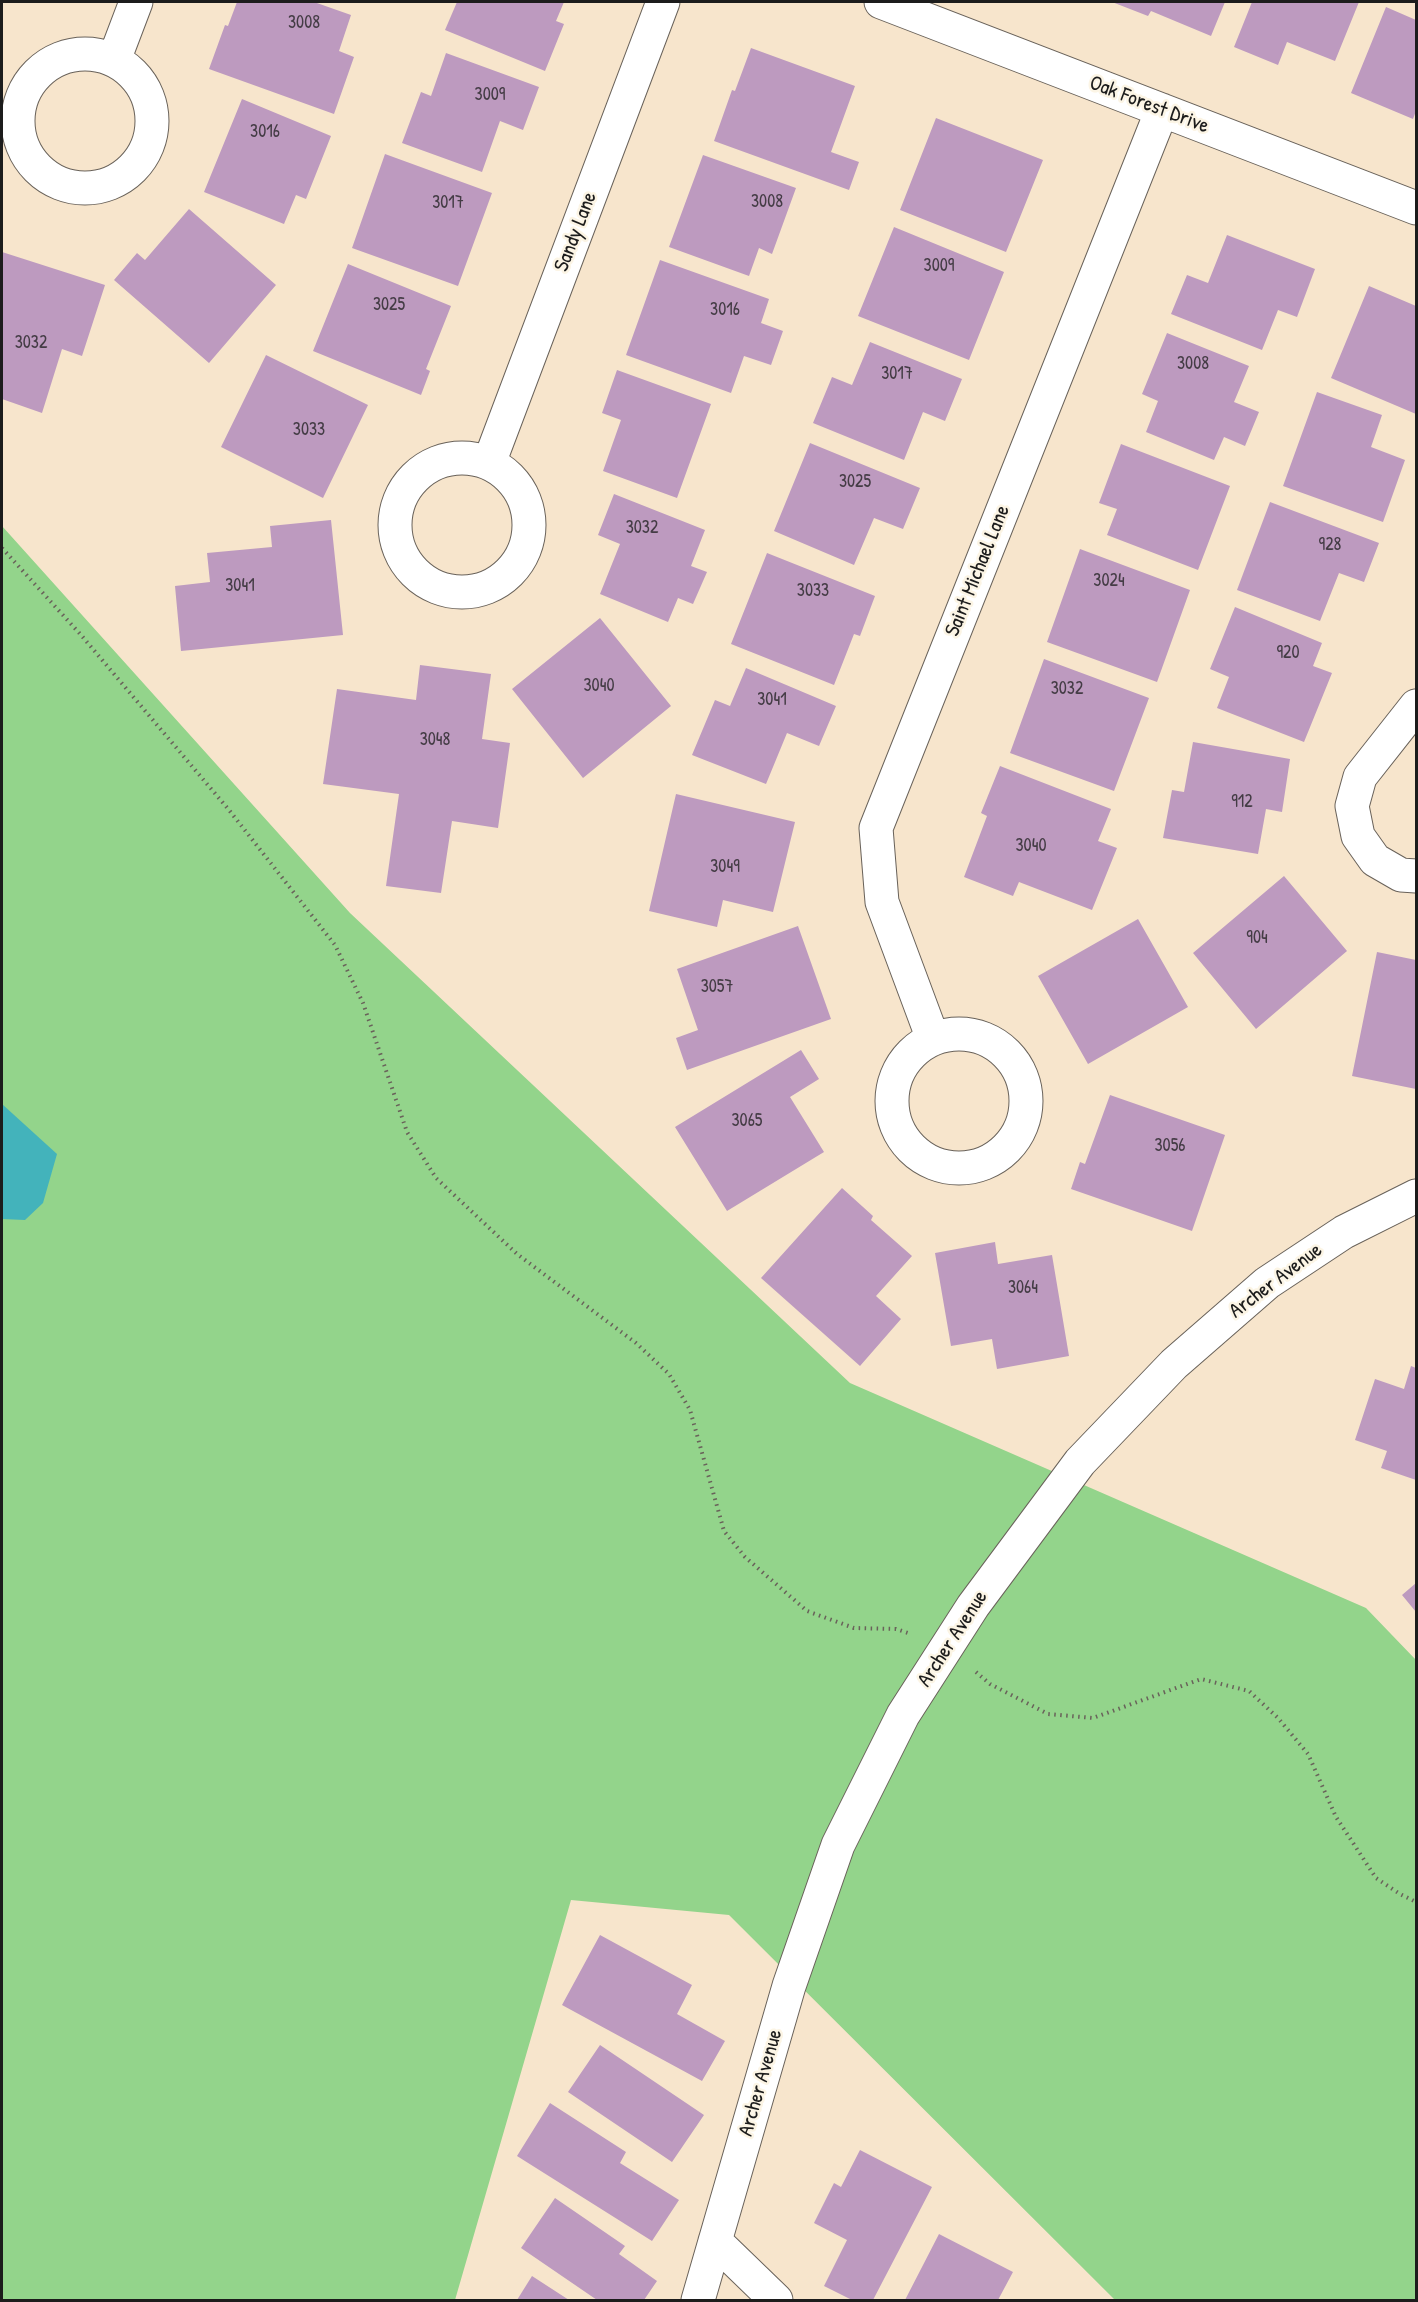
<!DOCTYPE html>
<html>
<head>
<meta charset="utf-8">
<style>
  body { margin:0 }
  #map { position:relative; width:1418px; height:2302px; overflow:hidden; background:#f7e5cc; font-family:"Patrick Hand",sans-serif }
  canvas { display:block }
  .frame { position:absolute; inset:0; border:3px solid #1c1c1c; pointer-events:none }
</style>
</head>
<body>
<div id="map">
<canvas width="1418" height="2302"></canvas>
<div class="frame"></div>
</div>
<script>
const ctx = document.querySelector('canvas').getContext('2d');
ctx.lineJoin = 'round';
function paint(path, color) {
  ctx.fillStyle = color;
  ctx.fill(path, 'evenodd');
}
function shape(rows) {
  const path = new Path2D();
  for (const r of rows) {
    if (r.length === 3) {
      path.moveTo(r[0] + r[2], r[1]);
      path.arc(r[0], r[1], r[2], 0, 2 * Math.PI);
      continue;
    }
    path.moveTo(r[0], r[1]);
    for (let i = 2; i < r.length; i += 2) path.lineTo(r[i], r[i + 1]);
  }
  return path;
}
function trace(path, color, width, dash) {
  ctx.strokeStyle = color;
  ctx.lineWidth = width;
  ctx.lineCap = dash ? 'butt' : 'round';
  ctx.setLineDash(dash || []);
  ctx.stroke(path);
}
function write(font, color, halo, rows, align = 'center') {
  ctx.font = font + ' "Patrick Hand",sans-serif';
  ctx.lineWidth = 5;
  ctx.setLineDash([]);
  ctx.textBaseline = 'middle';
  ctx.strokeStyle = halo;
  ctx.fillStyle = color;
  for (const [text, x, y, turn = 0] of rows) {
    ctx.save();
    ctx.translate(x, y);
    ctx.rotate((+turn || 0) * Math.PI / 180);
    ctx.textAlign = isNaN(turn) ? turn : align;
    if (halo) ctx.strokeText(text, 0, 0);
    ctx.fillText(text, 0, 0);
    ctx.restore();
  }
}
paint(shape([
  [2,526,350,913,850,1383,1366,1608,1416,1660,1416,2300,1115,2300,729,1915,571,1900,455,2300,2,2300]
]), '#93d48b');
paint(shape([
  [2,1104,57,1154,43,1203,25,1220,2,1219]
]), '#43b3bb');
paint(shape([
  [237,2,314,2,351,15,339,51,354,57,334,114,209,69,225,25,228,26],
  [457,2,564,2,556,21,564,24,545,71,445,30],
  [1112,2,1225,2,1211,36,1151,11,1148,16],
  [1252,2,1359,2,1335,61,1287,42,1278,65,1234,47],
  [1386,7,1416,20,1416,111,1413,119,1351,93],
  [751,48,855,86,831,152,859,162,849,190,714,141,732,90,735,91],
  [446,53,539,87,523,130,500,121,482,172,402,143,421,92,431,96],
  [242,99,331,136,306,199,296,195,284,224,204,192],
  [936,118,1043,160,1006,252,900,210],
  [385,154,492,193,458,286,352,248],
  [703,155,796,188,772,254,759,248,749,276,669,247],
  [189,209,276,285,209,363,114,280,137,253,145,260],
  [894,227,1004,272,969,360,858,316],
  [1227,235,1315,269,1297,317,1278,310,1262,350,1171,314,1187,275,1208,283],
  [2,252,105,285,82,356,62,349,42,413,2,399],
  [660,260,769,299,761,323,783,331,771,365,744,356,731,393,626,355],
  [348,264,451,306,426,369,430,371,421,395,313,351],
  [1369,286,1416,306,1416,414,1331,378],
  [1167,333,1249,366,1234,402,1259,412,1245,446,1224,437,1214,460,1146,432,1158,401,1142,394],
  [870,342,962,379,945,421,923,412,904,460,813,423,832,377,852,385],
  [266,355,368,405,323,498,221,447],
  [617,370,711,404,677,498,603,471,621,420,602,413],
  [1317,392,1382,415,1371,447,1405,460,1383,522,1283,486],
  [810,443,920,488,903,529,874,518,854,565,774,531],
  [1121,444,1230,486,1198,570,1107,535,1117,509,1099,503],
  [614,494,705,530,691,566,707,572,693,604,678,598,668,622,600,594,620,544,598,535],
  [1270,502,1379,543,1364,582,1339,573,1320,621,1237,590],
  [331,520,343,635,181,651,175,586,210,582,207,553,272,547,270,526],
  [1080,549,1190,590,1157,682,1047,642],
  [767,553,875,596,860,636,854,634,834,685,731,644],
  [1235,607,1322,643,1313,666,1332,673,1304,742,1217,708,1229,677,1210,669],
  [600,618,671,706,583,778,512,689],
  [1044,659,1149,698,1114,791,1010,753],
  [420,665,491,674,482,739,510,743,498,828,452,821,441,893,386,886,399,794,323,784,337,689,416,700],
  [746,668,836,706,819,746,787,733,766,784,692,755,715,700,730,706],
  [1193,742,1290,759,1282,812,1266,809,1258,854,1163,838,1172,790,1184,792],
  [1000,766,1111,809,1098,841,1117,848,1092,910,1019,882,1013,896,964,877,987,816,981,813],
  [676,794,795,822,773,912,723,900,717,927,649,911],
  [1284,876,1347,951,1256,1029,1193,953],
  [1138,919,1188,1007,1088,1064,1038,976],
  [798,926,831,1019,687,1070,676,1038,698,1030,677,969],
  [1377,952,1416,960,1416,1089,1352,1076],
  [801,1050,819,1079,790,1097,824,1152,727,1211,675,1127],
  [1110,1095,1225,1135,1192,1231,1071,1189,1080,1162,1085,1164],
  [842,1188,873,1216,871,1220,912,1256,876,1296,901,1319,860,1366,761,1278],
  [995,1242,998,1264,1052,1255,1069,1356,997,1369,992,1339,951,1346,935,1253],
  [1411,1366,1416,1368,1416,1480,1381,1468,1387,1451,1355,1440,1375,1379,1404,1389],
  [1416,1583,1416,1612,1402,1595],
  [600,1935,692,1985,677,2014,725,2041,702,2081,562,2005],
  [600,2045,704,2115,672,2162,568,2092],
  [550,2103,626,2152,620,2163,679,2200,652,2241,517,2156],
  [860,2150,932,2187,873,2300,852,2300,824,2286,847,2240,814,2223,834,2183,841,2187],
  [555,2198,625,2246,619,2254,657,2281,644,2300,597,2300,521,2248],
  [939,2234,1013,2272,998,2300,905,2300],
  [532,2276,569,2300,517,2300]
]), '#bd9abf');
const minor = shape([
  [881,2,1416,208],
  [85,121,67],
  [114,60,136,2],
  [462,525,67],
  [489,463,663,2],
  [1416,706,1360,777,1352,806,1358,836,1375,860,1401,875,1416,876],
  [959,1101,67],
  [933,1039,882,902,876,828,1162,110],
  [715,2241,776,2300],
  [698,2300,789,1986,838,1845,903,1715,973,1606,1080,1462,1174,1364,1267,1283,1344,1232,1416,1196]
]);
trace(minor, '#69625a', 35);
trace(shape([
  [2,548,81,635,229,810,335,945,363,1003,407,1132,436,1178,517,1254,636,1343,669,1374,690,1410,724,1531,745,1557,807,1611,854,1628,896,1629,911,1634],
  [976,1672,990,1684,1048,1714,1093,1718,1201,1679,1249,1691,1278,1718,1308,1754,1336,1817,1376,1878,1400,1894,1416,1902]
]), '#69625a', 4, [1.5, 4.5]);
trace(minor, '#fff', 33);
write('18px', '#443c45', null, [
  ["3008",304,23],
  ["3009",490,95],
  ["3016",265,132],
  ["3008",767,202],
  ["3017",448,203],
  ["3009",939,266],
  ["3025",389,305],
  ["3016",725,310],
  ["3032",31,343],
  ["3008",1193,364],
  ["3017",897,374],
  ["3033",309,430],
  ["3025",855,482],
  ["3032",642,528],
  ["928",1330,545],
  ["3024",1109,581],
  ["3041",240,586],
  ["3033",813,591],
  ["920",1288,653],
  ["3040",599,686],
  ["3032",1067,689],
  ["3041",772,700],
  ["3048",435,740],
  ["912",1242,802],
  ["3040",1031,846],
  ["3049",725,867],
  ["904",1257,938],
  ["3057",717,987],
  ["3065",747,1121],
  ["3056",1170,1146],
  ["3064",1023,1288]
]);
write('21px', '#1c1c1c', '#fcf5e5', [
  ["Oak Forest Drive",1149,105,21],
  ["Sandy Lane",576,232,-69],
  ["Saint Michael Lane",978,571,-68],
  ["Archer Avenue",1276,1281,-37],
  ["Archer Avenue",953,1639,-57],
  ["Archer Avenue",761,2083,-74]
]);
</script>
</body>
</html>
